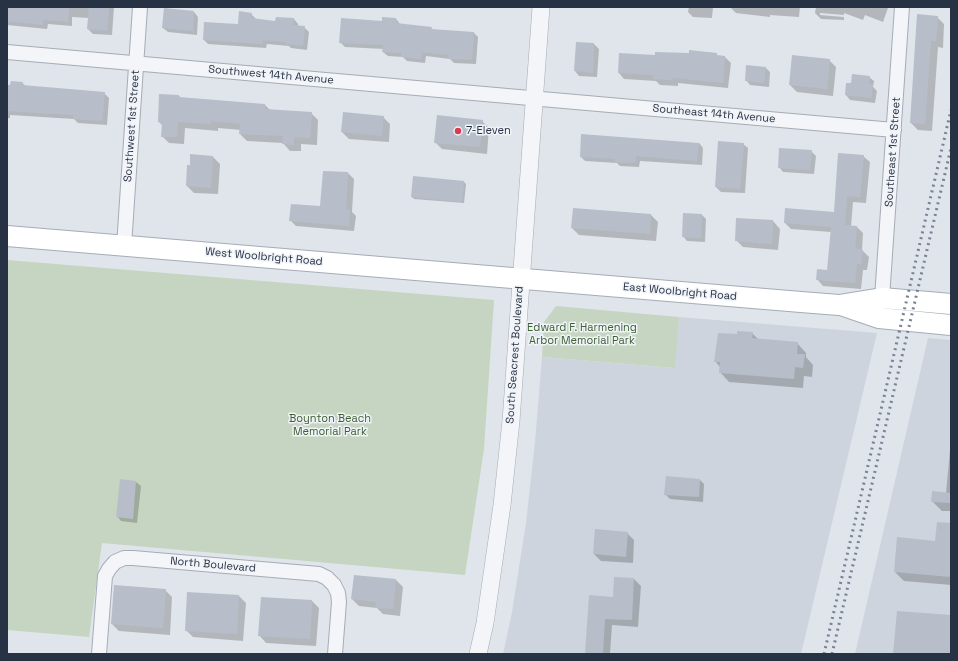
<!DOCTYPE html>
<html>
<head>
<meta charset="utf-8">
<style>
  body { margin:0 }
  #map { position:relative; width:958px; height:661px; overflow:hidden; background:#e0e5eb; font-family:"Space Grotesk",sans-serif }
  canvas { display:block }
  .frame { position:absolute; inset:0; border:8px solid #273244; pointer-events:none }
</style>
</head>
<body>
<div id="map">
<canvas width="958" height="661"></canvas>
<div class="frame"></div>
</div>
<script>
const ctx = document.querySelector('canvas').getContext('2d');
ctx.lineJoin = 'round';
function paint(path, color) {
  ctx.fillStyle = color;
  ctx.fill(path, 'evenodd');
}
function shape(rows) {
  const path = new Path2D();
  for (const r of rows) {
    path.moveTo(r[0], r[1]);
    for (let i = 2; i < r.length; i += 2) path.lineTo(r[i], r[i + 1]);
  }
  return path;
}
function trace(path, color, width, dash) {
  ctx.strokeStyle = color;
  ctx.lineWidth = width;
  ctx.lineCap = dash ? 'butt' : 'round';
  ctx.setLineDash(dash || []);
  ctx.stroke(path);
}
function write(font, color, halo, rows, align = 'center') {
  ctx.font = font + ' "Space Grotesk",sans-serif';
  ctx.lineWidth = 3;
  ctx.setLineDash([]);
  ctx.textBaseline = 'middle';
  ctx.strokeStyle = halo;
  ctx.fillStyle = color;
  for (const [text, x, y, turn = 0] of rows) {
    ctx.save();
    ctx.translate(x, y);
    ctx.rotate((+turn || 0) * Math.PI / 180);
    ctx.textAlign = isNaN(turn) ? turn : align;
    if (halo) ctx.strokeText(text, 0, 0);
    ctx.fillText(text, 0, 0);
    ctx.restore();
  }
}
paint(shape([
  [679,317,877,333,801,654,503,654,512,612,526,523,535,442,542,357,674,368],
  [928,338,951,340,951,654,855,654]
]), '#ced4dd');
paint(shape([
  [7,260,494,300,484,449,465,575,102,543,89,637,7,630],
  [556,306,679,317,675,368,542,357,544,322]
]), '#c6d5c1');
paint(shape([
  [7,7,114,7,112,35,93,34,88,29,89,18,72,17,72,26,48,24,47,29,7,25],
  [689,7,713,7,712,18,693,17,688,12],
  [730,7,800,7,799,17,770,15,770,17,736,13],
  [816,7,888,7,888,8,883,22,865,15,863,20,844,13,844,20,821,19,815,13],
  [820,13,844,15,844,17,820,15],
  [194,12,198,17,197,35,168,32,163,28],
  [251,14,256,19,276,22,294,19,298,24,298,27,304,27,309,32,307,50,291,48,289,46,267,44,266,48,208,44,204,40,238,26],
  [918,15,937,17,944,24,943,48,938,47,932,131,918,130,911,123],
  [396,19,400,24,431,28,434,30,474,33,478,37,476,64,454,63,450,59,426,56,425,63,407,61,403,57,388,56,383,52,384,49,345,47,340,42,383,22],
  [577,43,594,44,599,49,597,77,579,76,575,71],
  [716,54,719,57,725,57,731,63,728,88,678,83,678,86,660,85,656,81,624,79,619,73,655,56],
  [829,60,836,67,833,96,797,92,790,85],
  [765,67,770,72,769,87,750,85,746,80],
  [869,77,874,81,873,87,877,91,875,103,850,100,846,95,852,85],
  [22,83,26,86,104,93,109,98,107,125,78,123,74,119,10,115,10,118,7,118,7,86],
  [179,96,181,98,265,105,270,110,311,113,318,120,317,145,301,144,301,151,290,151,283,143,247,141,240,134,241,130,218,128,218,131,185,128,184,144,169,143,162,136,163,126,159,122],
  [383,117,390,124,389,142,349,139,342,132],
  [482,121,489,128,487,154,442,149,435,142],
  [699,143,703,148,702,165,640,161,639,167,620,166,617,163,585,161,581,157],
  [743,144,748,148,745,193,721,192,716,187],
  [811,151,816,156,814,174,783,172,779,167],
  [863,156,870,162,866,203,853,202,851,227,857,227,863,233,862,250,869,257,867,270,863,270,861,289,823,286,817,279,828,271,831,232,791,229,785,223,834,214],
  [213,157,220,164,218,194,194,193,187,186],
  [348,173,354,179,352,212,356,216,354,231,296,226,290,220,321,208],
  [464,182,466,184,464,203,414,199,412,197],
  [651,215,658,222,656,241,579,235,572,228],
  [702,215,706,219,705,242,687,241,683,236],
  [773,221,780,229,778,250,743,247,736,240],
  [752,333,759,340,797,343,806,353,806,357,813,365,812,377,804,376,803,388,729,382,720,372,720,367,715,361,738,335],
  [951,439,951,511,942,511,932,501,946,493],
  [121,480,136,482,141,486,137,523,121,521,117,516],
  [700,480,704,484,703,502,670,499,666,495],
  [951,524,951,585,904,581,895,572,936,542],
  [627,533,634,540,633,563,601,561,594,554],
  [615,578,634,579,641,586,638,627,612,625,610,654,586,654,614,598],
  [396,580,403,587,400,616,383,614,377,608,359,606,352,599],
  [115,586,165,590,172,597,170,635,119,631,112,624],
  [239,596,246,603,243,641,193,637,186,630],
  [312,601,319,608,316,646,266,643,259,635]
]), '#0003');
paint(shape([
  [7,7,69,7,68,22,43,20,43,25,7,21],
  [89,7,109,7,107,31,87,29],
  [164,8,194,11,193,31,162,28],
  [239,11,252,13,251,18,275,21,276,17,294,18,293,25,305,26,303,46,286,44,286,42,263,40,262,44,203,40,204,22,238,24],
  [917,14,938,16,936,41,931,41,925,124,910,123],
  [382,17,396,18,396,23,432,27,431,29,474,32,472,60,448,59,449,55,422,52,421,59,401,57,401,53,382,52,383,45,339,43,341,18,382,21],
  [576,42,594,43,593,73,574,71],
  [689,50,717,53,717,55,725,56,723,83,673,78,672,80,653,79,653,75,618,73,619,53,655,55,655,52,689,53],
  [792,55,830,59,827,89,789,85],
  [746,65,766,67,764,83,745,81],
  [852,74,870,76,869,84,873,85,871,98,845,95,846,83,851,83],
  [11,81,23,82,22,85,105,92,102,121,73,119,73,115,7,111,7,85,10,85],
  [159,94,179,95,179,97,265,104,265,109,312,112,310,138,294,137,294,145,282,144,283,136,239,134,240,124,211,121,211,124,178,122,177,137,161,137,162,123,158,122],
  [343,112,384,116,382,136,341,132],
  [437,115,483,120,480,147,434,143],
  [581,134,699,143,697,161,636,156,635,163,614,162,615,159,580,157],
  [718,141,744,143,740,189,715,187],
  [779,148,812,150,810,170,778,168],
  [838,153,864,155,860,197,847,196,845,225,857,226,855,249,863,250,861,264,857,264,855,283,816,280,817,269,827,270,831,227,784,223,785,208,834,212],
  [190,154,213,156,211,188,186,186,187,165,190,165],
  [323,171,348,172,346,209,350,209,349,226,289,221,291,204,320,206],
  [413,176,464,181,462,202,411,197],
  [573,208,651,214,650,234,571,228],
  [683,213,702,214,701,238,682,237],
  [736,218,773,220,772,244,735,241],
  [737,331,753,332,752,338,798,342,797,354,805,354,803,368,795,367,794,379,719,373,720,362,714,362,718,333,737,334],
  [666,476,700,479,699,497,664,495],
  [120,479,136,481,133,519,116,517],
  [932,491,951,493,951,503,931,502],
  [937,522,951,523,951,577,894,572,897,537,935,541],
  [595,529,628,532,626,557,593,554],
  [354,575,396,579,393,609,375,608,376,602,351,599],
  [614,577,634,578,632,620,605,619,603,654,585,654,589,595,613,597],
  [114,585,166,589,163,628,111,624],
  [187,592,239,595,237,634,185,631],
  [261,597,312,600,310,639,258,636],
  [897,611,951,615,951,654,893,654]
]), '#b7bec9');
const minor = shape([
  [7,52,894,130],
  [124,246,140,7],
  [882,298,902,7],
  [99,654,105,576,109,569,115,562,124,558,133,558,319,574,327,578,334,585,338,593,339,602,335,654]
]);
const tertiary = shape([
  [478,654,485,623,502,505,511,421,541,7]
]);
const secondary = shape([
  [7,236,801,302,839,305,882,298,951,304],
  [841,305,879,318,951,325]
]);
trace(minor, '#a5acb6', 16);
trace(tertiary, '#a5acb6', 18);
trace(secondary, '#a5acb6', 22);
trace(minor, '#f4f5f8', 14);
trace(tertiary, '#f4f5f8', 17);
trace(secondary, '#fff', 20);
trace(shape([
  [824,654,951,110],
  [832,654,951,148]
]), '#788496', 3, [2, 4]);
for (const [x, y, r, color] of [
  [458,131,4,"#dc3953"]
]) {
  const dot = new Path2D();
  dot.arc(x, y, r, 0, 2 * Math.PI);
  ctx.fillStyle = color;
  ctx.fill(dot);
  trace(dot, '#f0f3f8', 1.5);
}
write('11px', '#273244', '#f0f3f8', [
  ["Southwest 14th Avenue",271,75,5],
  ["Southeast 14th Avenue",714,114,5],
  ["Southwest 1st Street",132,126,-86],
  ["Southeast 1st Street",893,152,-86],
  ["West Woolbright Road",264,257,5],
  ["East Woolbright Road",680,292,5],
  ["South Seacrest Boulevard",515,355,-86],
  ["North Boulevard",213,565,5]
]);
write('11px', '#273244', '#f0f3f8', [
  ["7-Eleven",466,131]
], 'left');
write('11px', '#3c6133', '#f0f3f8', [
  ["Edward F. Harmening",582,328],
  ["Arbor Memorial Park",582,341],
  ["Boynton Beach",330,419],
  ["Memorial Park",330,432]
]);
</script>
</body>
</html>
